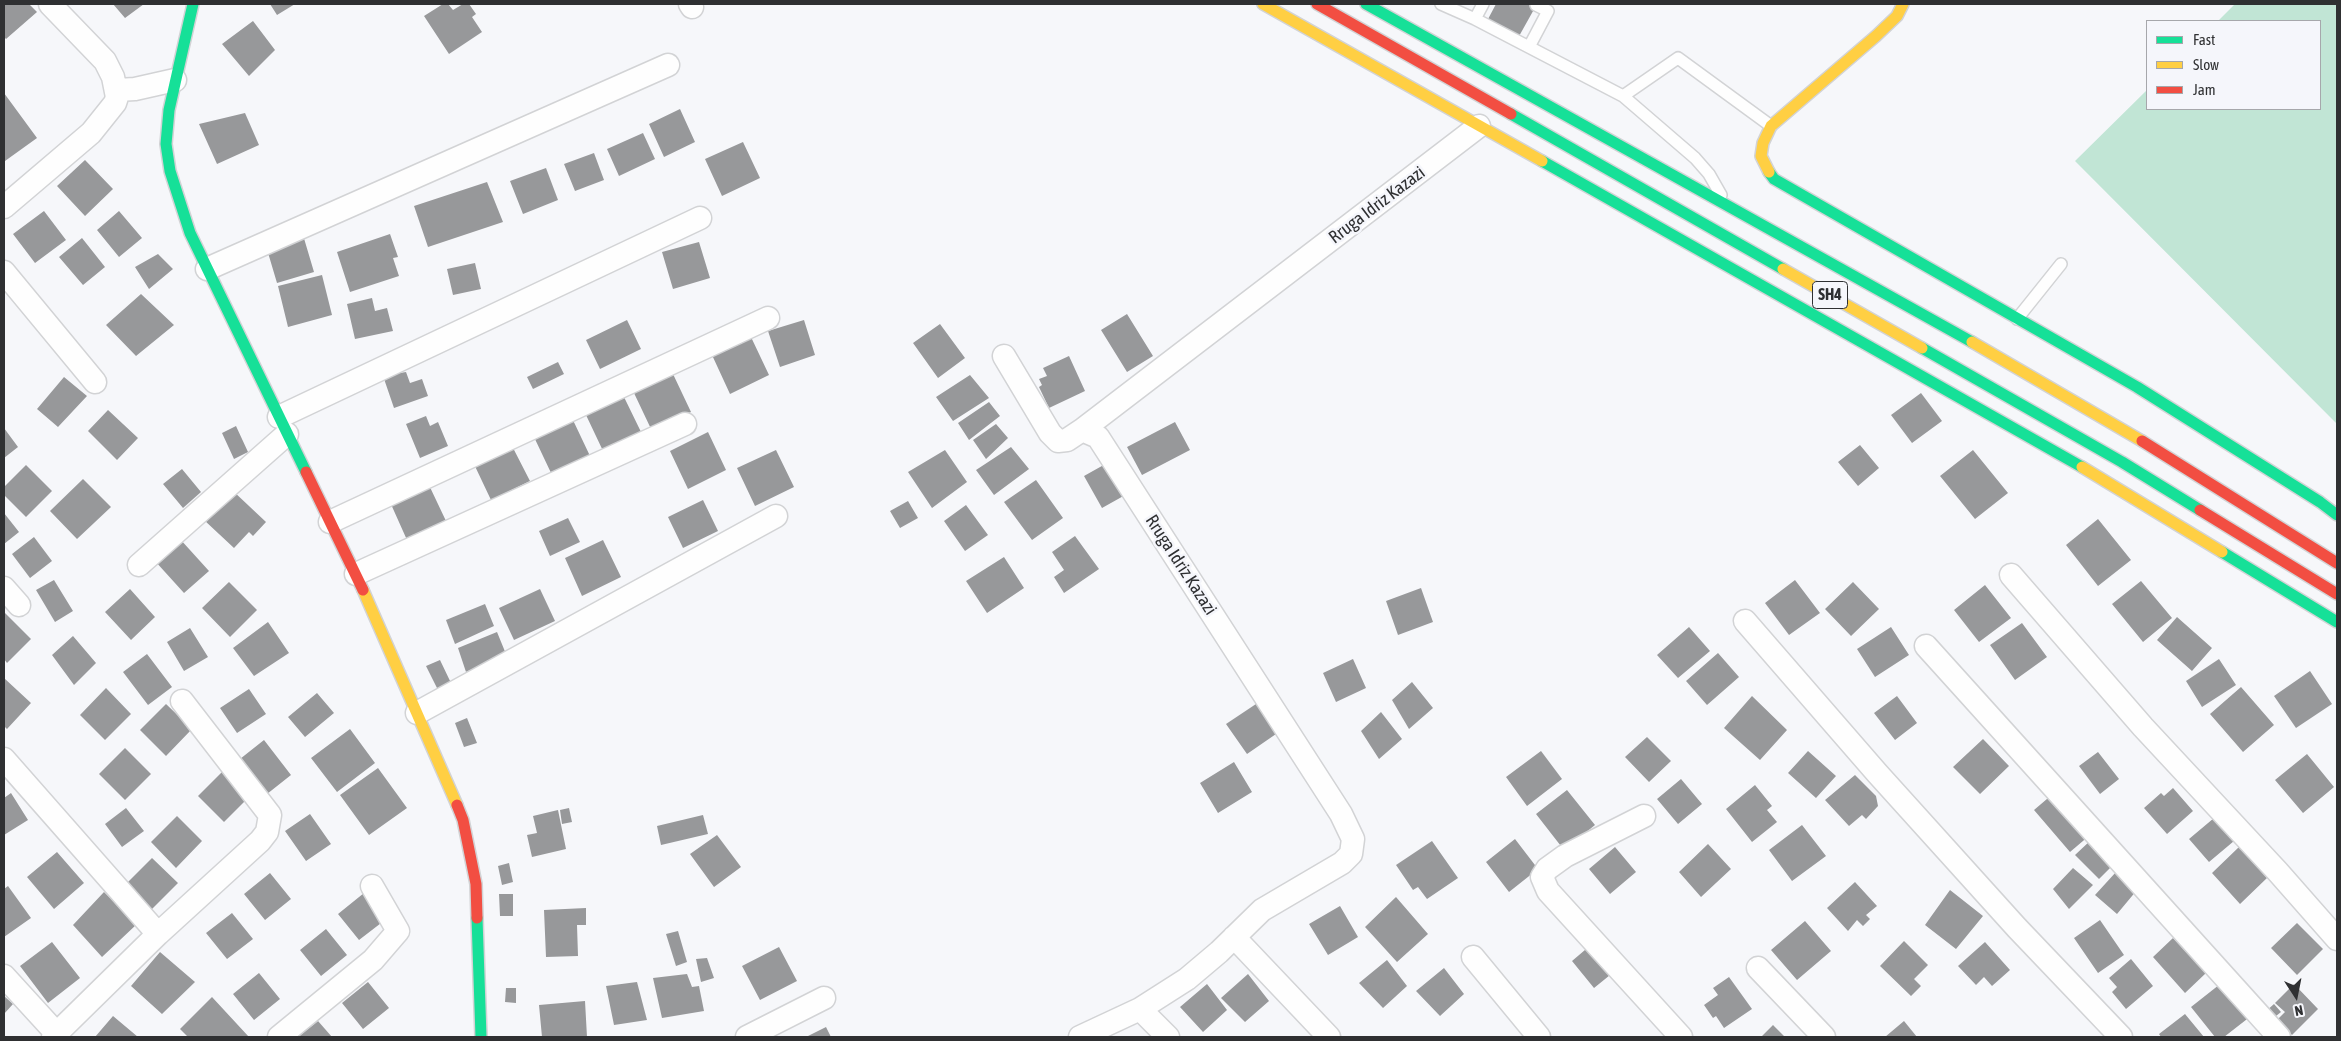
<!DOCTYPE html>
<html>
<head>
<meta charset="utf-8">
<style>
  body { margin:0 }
  #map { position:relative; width:2341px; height:1041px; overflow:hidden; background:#f6f7fa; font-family:"Asap Condensed",sans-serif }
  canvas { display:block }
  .frame { position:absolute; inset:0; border:5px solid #2f3032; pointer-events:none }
  .legend { position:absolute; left:2146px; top:20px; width:175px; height:90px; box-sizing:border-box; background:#f5f6fb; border:1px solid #a6a7ab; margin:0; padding:6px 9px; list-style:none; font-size:15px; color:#2f3032 }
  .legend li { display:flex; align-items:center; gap:10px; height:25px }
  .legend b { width:25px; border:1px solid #a6a7ab }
  .north { position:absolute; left:2271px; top:971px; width:50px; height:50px; -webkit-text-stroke:4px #f5f6fb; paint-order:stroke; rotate:169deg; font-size:14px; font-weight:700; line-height:20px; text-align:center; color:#2f3032 }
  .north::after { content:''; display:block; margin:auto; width:18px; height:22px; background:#2f3032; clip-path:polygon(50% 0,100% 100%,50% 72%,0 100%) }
</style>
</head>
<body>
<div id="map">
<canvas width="2341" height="1041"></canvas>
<div class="frame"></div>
<ul class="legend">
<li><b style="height:6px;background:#16e098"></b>Fast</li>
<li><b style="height:6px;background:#ffcf43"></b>Slow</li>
<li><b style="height:6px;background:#f24e42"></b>Jam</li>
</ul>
<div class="north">N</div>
</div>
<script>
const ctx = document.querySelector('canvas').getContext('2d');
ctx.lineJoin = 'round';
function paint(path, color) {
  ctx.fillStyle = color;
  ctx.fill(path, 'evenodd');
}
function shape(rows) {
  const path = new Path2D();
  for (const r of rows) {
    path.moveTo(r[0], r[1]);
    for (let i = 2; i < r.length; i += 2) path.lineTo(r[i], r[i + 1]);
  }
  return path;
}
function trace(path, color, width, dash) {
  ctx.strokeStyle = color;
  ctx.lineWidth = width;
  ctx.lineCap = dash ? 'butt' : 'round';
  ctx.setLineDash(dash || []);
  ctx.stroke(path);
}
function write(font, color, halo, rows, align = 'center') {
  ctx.font = font + ' "Asap Condensed",sans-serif';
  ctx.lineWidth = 5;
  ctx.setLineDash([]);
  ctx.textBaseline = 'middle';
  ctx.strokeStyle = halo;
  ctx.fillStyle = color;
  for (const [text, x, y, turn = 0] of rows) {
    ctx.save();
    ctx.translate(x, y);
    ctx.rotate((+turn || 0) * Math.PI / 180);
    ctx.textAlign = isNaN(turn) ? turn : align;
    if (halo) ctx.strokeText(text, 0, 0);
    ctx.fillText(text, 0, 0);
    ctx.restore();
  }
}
paint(shape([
  [2235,4,2337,4,2337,424,2075,161,2147,90,2147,109,2320,109,2320,21,2218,21]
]), '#c1e5d5');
paint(shape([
  [4,4,29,4,37,12,6,39,4,37],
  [113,4,144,4,125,18],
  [270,4,295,4,277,15],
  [443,4,448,4,453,10,463,4,469,4,476,14,472,17,482,32,449,54,424,16],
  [1496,4,1537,4,1518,38,1487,21],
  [253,21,275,50,249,76,222,44],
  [4,93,37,138,5,161,4,159],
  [680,109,695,142,664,157,649,124],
  [245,113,259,145,217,164,199,124],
  [643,133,655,159,619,176,607,149],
  [743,142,760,178,722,196,705,159],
  [594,153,604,180,575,191,564,164],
  [85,160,113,189,85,216,57,186],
  [546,168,558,200,523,214,510,181],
  [487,182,503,222,428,247,414,206],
  [44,211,66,240,35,263,13,234],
  [119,211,142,238,119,257,97,230],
  [390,234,398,257,393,258,399,276,350,292,337,252],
  [303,235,314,272,277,283,266,246],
  [82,238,105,267,83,285,59,257],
  [699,242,710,278,673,289,662,252],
  [158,254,173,269,149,289,135,267],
  [475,263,481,289,453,295,447,269],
  [322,275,332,315,288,327,278,286],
  [141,294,174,325,136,356,106,325],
  [372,298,375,311,387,308,393,331,355,339,347,304],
  [1127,314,1153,356,1127,372,1101,330],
  [627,320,641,349,600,369,586,340],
  [804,320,815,355,780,367,768,331],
  [940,324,965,358,938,378,913,343],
  [751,337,769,375,730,394,712,355],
  [1069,356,1085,391,1049,408,1039,387,1042,385,1039,379,1047,376,1043,368],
  [558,362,564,374,533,389,527,377],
  [398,368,400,373,406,372,410,383,422,379,428,396,394,408,382,373],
  [673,374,691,412,652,431,634,393],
  [970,375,989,398,953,421,936,397],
  [64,377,87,396,58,427,37,409],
  [1921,393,1942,421,1912,443,1891,415],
  [624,397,642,434,604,453,586,415],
  [989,402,1000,416,969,440,958,423],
  [108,410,138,438,117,460,88,431],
  [426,416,430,426,438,422,448,446,420,458,406,424],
  [572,418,590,456,552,475,534,437],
  [1175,422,1190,450,1142,475,1127,447],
  [996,424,1008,438,986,459,973,440],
  [236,426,248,452,234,459,222,433],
  [4,428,18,447,4,458],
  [708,432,726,470,688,489,670,451],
  [511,444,530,481,491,500,473,462],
  [1860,445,1879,468,1858,486,1838,462],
  [1011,447,1029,469,994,495,976,470],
  [776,450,794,487,755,506,737,468],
  [945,450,967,482,932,508,908,472],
  [1973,450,2008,493,1975,519,1940,476],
  [1109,462,1127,494,1102,508,1084,476],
  [26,465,52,491,26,517,4,495,4,487],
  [182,469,201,492,183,508,163,484],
  [83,479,111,507,77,539,50,511],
  [1036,480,1063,518,1032,540,1004,502],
  [428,483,446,521,407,540,390,502],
  [232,490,266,522,253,536,249,532,234,548,204,520],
  [703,500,718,531,683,548,668,517],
  [908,501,918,518,900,528,890,511],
  [966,505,988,535,965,551,944,521],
  [4,513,19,532,4,544],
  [568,518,580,542,550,556,539,531],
  [2098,519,2131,560,2098,586,2066,545],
  [1075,536,1099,569,1064,593,1054,577,1064,570,1052,552],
  [34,537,52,561,30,578,12,554],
  [180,539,209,571,184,593,155,561],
  [603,540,621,577,582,596,565,558],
  [1004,557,1024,588,987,613,966,581],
  [54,580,73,611,55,622,36,590],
  [1795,580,1820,613,1789,635,1765,603],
  [2141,581,2172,618,2143,642,2112,604],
  [229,582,257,610,230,637,202,608],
  [1853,582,1879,609,1851,636,1825,609],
  [1985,585,2011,618,1979,642,1954,610],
  [1421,588,1433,622,1398,635,1386,601],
  [130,589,155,617,131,640,105,612],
  [540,589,555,621,514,640,499,608],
  [485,604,494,626,455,644,446,620],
  [4,612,31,639,7,663,4,659],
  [2177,617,2212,648,2192,671,2157,640],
  [268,622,289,653,254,676,233,648],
  [2022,623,2047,657,2015,680,1990,645],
  [1689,627,1710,651,1678,678,1657,655],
  [1891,627,1909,655,1875,677,1857,649],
  [190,628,208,657,184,671,167,642],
  [497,632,506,654,466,672,458,648],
  [73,636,96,663,74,685,52,655],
  [1718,653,1739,677,1707,705,1686,681],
  [147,654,172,687,148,705,123,672],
  [1353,659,1366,688,1336,702,1323,673],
  [2219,659,2236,685,2202,707,2186,681],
  [440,660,451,683,438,690,426,666],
  [2310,671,2332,704,2296,728,2274,696],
  [4,678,31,703,7,729,4,726],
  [1412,682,1433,708,1409,729,1392,700],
  [2241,687,2274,725,2243,752,2210,714],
  [106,688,131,714,105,740,80,715],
  [249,689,266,714,237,733,220,708],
  [317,693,334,713,305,737,288,717],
  [1752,696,1787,730,1760,760,1724,728],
  [1897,696,1917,723,1895,740,1874,713],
  [166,704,192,729,166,756,140,730],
  [1256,704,1276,734,1247,754,1226,724],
  [1381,712,1402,739,1379,759,1361,731],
  [467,718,477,743,464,747,455,723],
  [350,729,375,763,337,792,311,758],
  [1647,737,1671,761,1649,782,1625,757],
  [1983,739,2009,766,1980,794,1953,767],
  [264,740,291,775,267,794,240,759],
  [125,748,151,774,125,800,99,774],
  [1541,751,1562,779,1527,806,1506,777],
  [1808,751,1836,776,1816,798,1788,773],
  [2098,752,2119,779,2100,794,2079,766],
  [2307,754,2334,787,2303,813,2275,780],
  [1234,762,1252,792,1218,813,1200,783],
  [378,768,407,808,369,835,340,795],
  [224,770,250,796,224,822,198,796],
  [1855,775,1876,796,1878,806,1866,819,1862,815,1849,826,1825,800],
  [1681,779,1702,804,1678,824,1657,799],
  [1755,785,1772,806,1767,810,1777,822,1752,842,1726,809],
  [2173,788,2193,811,2167,834,2144,808,2161,793,2164,796],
  [1567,790,1595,825,1564,850,1536,814],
  [11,793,28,820,4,835,4,798],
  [2054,793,2090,835,2070,852,2034,810],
  [126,808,144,831,122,847,105,824],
  [569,808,572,822,562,824,560,810],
  [558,810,566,849,532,857,527,835,537,833,533,816],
  [310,814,331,844,306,861,285,831],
  [703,815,708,834,661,845,657,826],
  [177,816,202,841,176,868,151,842],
  [2214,818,2234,841,2209,862,2189,839],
  [1802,825,1826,856,1792,881,1769,850],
  [717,835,741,867,714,887,690,854],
  [1515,839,1538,869,1509,892,1486,862],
  [2091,840,2114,864,2099,879,2075,855],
  [1432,841,1458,878,1427,899,1418,887,1413,890,1396,865],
  [1708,844,1731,869,1701,897,1679,872],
  [1615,847,1636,872,1610,894,1589,869],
  [2239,847,2267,878,2240,904,2212,873],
  [57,852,84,883,54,909,27,877],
  [152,858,178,883,151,910,126,884],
  [509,863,513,882,502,885,498,866],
  [2073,868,2093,885,2069,909,2053,889],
  [2116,872,2137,890,2117,914,2095,895],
  [270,873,291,899,265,920,244,894],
  [1855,882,1877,906,1866,915,1870,919,1863,926,1857,920,1848,931,1827,908],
  [8,886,31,918,4,937,4,889],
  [1950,890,1983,916,1956,949,1925,925],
  [104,892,137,924,102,957,73,925],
  [364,893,385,920,359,940,338,914],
  [499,894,513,894,513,916,500,916],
  [1396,897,1428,934,1397,962,1365,927],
  [1340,906,1358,937,1328,955,1309,924],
  [586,908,586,925,577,925,578,956,546,957,544,910],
  [232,913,253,939,227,959,206,933],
  [2100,920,2124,955,2098,973,2074,938],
  [1805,921,1831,951,1797,980,1771,950],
  [2297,923,2323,949,2297,975,2271,948],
  [326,929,347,955,321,976,300,950],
  [678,931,687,962,676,966,666,934],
  [2173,938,2206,973,2185,993,2153,957],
  [1904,941,1928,965,1914,979,1921,986,1911,996,1880,966],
  [52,942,80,978,48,1003,20,966],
  [1985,942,2010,970,1992,986,1984,977,1976,985,1958,966],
  [1592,944,1615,971,1594,988,1572,961],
  [779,947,797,981,760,1000,742,966],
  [160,952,195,982,162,1014,131,986],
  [707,958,714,978,701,982,696,959],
  [2131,959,2153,986,2126,1009,2112,992,2117,987,2109,978],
  [1387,960,1407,986,1383,1008,1359,983],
  [1444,968,1464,994,1440,1016,1416,991],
  [259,973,280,999,254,1020,233,994],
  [687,974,692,987,699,986,704,1011,662,1018,653,978],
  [1248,974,1269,1001,1245,1022,1221,998],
  [1729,977,1752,1009,1724,1028,1716,1016,1713,1018,1704,1005,1718,995,1713,988],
  [2224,981,2251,1016,2224,1037,2215,1037,2191,1007],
  [368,982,389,1008,363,1029,342,1003],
  [637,982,647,1020,614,1025,606,986],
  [1207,984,1227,1010,1203,1032,1180,1007],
  [2294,984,2318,1009,2292,1035,2277,1020,2285,1012,2275,1003],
  [506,988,516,988,516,1003,505,1002],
  [4,996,13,1004,4,1014],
  [212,997,249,1037,188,1037,180,1029],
  [585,1001,587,1037,542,1037,539,1005],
  [2274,1004,2281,1012,2271,1020,2265,1012],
  [2185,1014,2204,1037,2161,1037,2159,1034],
  [113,1016,138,1037,95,1037],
  [318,1021,332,1037,298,1037],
  [1904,1021,1917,1037,1885,1037],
  [1773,1025,1785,1037,1761,1037],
  [826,1027,831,1037,806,1037]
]), '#97989a');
const lane = shape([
  [1441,4,1475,19],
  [1483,4,1475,19,1623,96,1678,58,1771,126],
  [1529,47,1548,11,1536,5],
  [1623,96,1695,158,1709,174,1721,195],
  [2017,319,2061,264]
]);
const street = shape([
  [690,4,692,7],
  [117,90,135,89,175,80],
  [4,207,91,133,115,103,117,97,113,77,105,61,50,4],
  [207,269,668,65],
  [4,272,95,382],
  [1004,356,1050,433,1058,441,1067,440,1082,430],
  [279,417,700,218],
  [330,522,768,318],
  [139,565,287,434],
  [356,574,685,424],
  [2011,575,2143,727,2278,872,2337,939],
  [4,588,19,605],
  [1745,621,1877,773,2017,928,2121,1037],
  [1926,646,2279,1037],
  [417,713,776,516],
  [4,759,158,934],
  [1644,816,1565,856,1547,869,1542,877,1548,891,1681,1037],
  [1234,937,1329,1037],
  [1473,957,1539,1037],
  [1758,968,1824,1037],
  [4,976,57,1034],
  [1140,1009,1168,1037],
  [53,1037,158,934,260,841,267,832,270,815,182,701],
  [279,1037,373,960,398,931,372,886],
  [747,1037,824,998],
  [1080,1037,1140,1009,1187,979,1219,952,1262,910,1342,863,1351,854,1353,839,1341,814,1098,437,1082,430,1479,126]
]);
const fast = shape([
  [193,4,169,110,166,144,170,171,190,233,306,472],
  [1366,4,1972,342],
  [1511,114,1783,269],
  [1542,161,2082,467],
  [1769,172,1774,179,2137,387,2320,502,2337,515],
  [1922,348,2122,462,2200,510],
  [2222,552,2337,622],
  [477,918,481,1037]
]);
const slow = shape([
  [1263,4,1542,161],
  [1769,172,1761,156,1763,143,1771,126,1876,36,1897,16,1903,4],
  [1783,269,1922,348],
  [1972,342,2142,441],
  [2082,467,2222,552],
  [363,590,457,805]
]);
const jam = shape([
  [1317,4,1511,114],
  [2142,441,2337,563],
  [306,472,363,590],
  [2200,510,2337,594],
  [457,805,463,820,476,884,477,918]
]);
trace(lane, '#d2d3d5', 14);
trace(street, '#d2d3d5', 25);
trace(fast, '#d2d3d5', 14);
trace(slow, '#d2d3d5', 14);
trace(jam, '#d2d3d5', 14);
trace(lane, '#fefefe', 11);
trace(street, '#fefefe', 22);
trace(fast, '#16e098', 11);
trace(slow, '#ffcf43', 11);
trace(jam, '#f24e42', 11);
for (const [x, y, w] of [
  [1830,295,35]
]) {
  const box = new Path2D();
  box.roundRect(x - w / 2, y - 13.5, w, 27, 4);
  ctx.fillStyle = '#f5f6fb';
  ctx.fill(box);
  trace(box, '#2f3032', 1);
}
write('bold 16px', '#2f3032', null, [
  ["SH4",1830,295]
]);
write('18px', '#2f3032', '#f5f6fb', [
  ["Rruga Idriz Kazazi",1377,205,-37],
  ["Rruga Idriz Kazazi",1181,565,57]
]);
</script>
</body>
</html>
